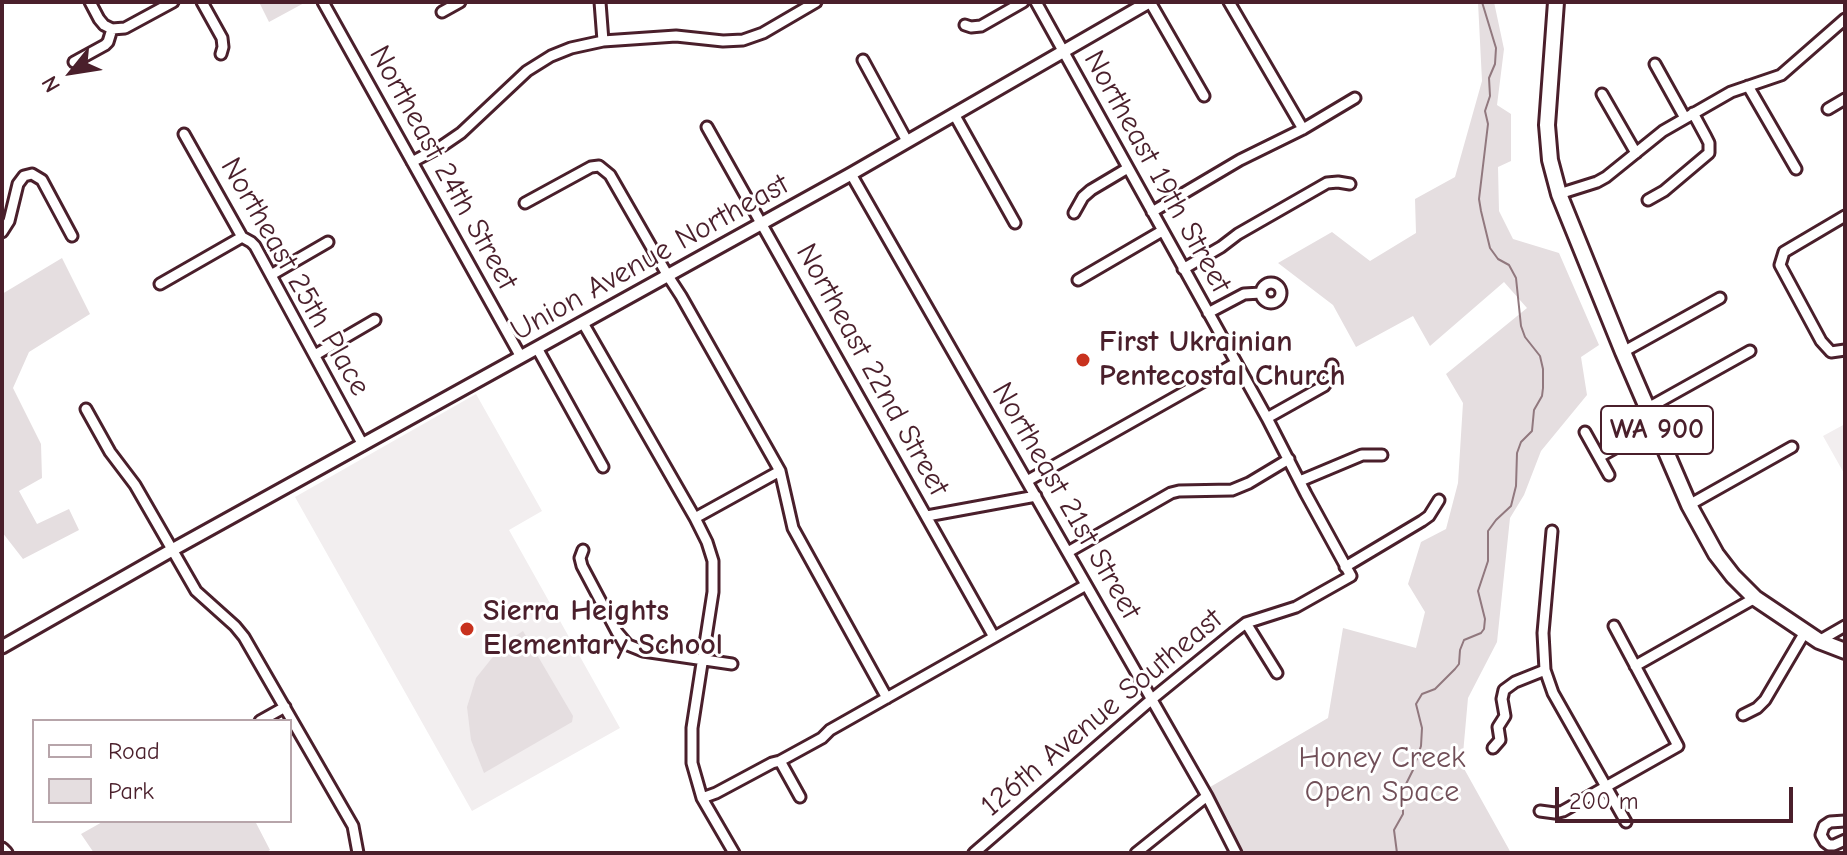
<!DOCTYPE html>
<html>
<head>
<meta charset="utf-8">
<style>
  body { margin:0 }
  #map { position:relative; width:1847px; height:855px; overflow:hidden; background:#fff; font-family:"Comic Neue",sans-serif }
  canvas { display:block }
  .frame { position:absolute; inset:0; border:4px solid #4a1f2b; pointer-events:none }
  .legend { position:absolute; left:32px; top:719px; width:260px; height:104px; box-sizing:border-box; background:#fff; border:2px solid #b7a5aa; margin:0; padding:10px 14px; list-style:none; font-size:24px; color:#4a1f2b }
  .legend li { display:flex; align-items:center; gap:16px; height:40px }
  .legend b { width:40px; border:2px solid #b7a5aa }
  .north { position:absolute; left:32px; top:32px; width:80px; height:80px; -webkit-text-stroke:6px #fff; paint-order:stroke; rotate:240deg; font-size:22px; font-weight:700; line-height:32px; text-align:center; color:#4a1f2b }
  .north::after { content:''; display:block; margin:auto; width:28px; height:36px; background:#4a1f2b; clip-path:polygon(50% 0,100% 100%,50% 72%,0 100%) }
  .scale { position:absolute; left:1555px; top:787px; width:238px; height:36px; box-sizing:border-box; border:4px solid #4a1f2b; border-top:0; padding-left:10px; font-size:24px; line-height:28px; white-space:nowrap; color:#4a1f2b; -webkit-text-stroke:6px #fff; paint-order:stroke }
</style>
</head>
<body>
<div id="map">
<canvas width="1847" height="855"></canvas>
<div class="frame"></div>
<ul class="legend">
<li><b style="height:10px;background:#fff"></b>Road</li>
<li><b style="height:22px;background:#e5dee0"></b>Park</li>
</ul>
<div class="north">N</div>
<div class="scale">200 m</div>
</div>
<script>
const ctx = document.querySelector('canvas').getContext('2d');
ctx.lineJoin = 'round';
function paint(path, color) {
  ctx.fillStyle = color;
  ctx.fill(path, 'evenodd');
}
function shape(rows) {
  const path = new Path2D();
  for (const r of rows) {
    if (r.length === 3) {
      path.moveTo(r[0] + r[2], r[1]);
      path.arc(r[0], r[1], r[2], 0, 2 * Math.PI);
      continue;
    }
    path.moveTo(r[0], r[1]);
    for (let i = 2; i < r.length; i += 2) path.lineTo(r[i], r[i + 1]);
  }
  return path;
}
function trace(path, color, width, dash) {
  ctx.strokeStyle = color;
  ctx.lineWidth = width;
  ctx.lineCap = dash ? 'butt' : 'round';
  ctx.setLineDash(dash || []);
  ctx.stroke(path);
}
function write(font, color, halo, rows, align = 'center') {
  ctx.font = font + ' "Comic Neue",sans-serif';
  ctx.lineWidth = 6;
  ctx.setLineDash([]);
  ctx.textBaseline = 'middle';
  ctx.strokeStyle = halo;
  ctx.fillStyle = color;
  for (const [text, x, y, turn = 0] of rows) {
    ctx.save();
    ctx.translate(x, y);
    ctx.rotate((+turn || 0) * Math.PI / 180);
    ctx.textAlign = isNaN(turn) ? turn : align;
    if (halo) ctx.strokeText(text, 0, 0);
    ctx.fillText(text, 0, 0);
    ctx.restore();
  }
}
paint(shape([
  [476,394,542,511,509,530,620,728,472,811,295,497],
  [1845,424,1845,475,1823,436]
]), '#f2eeef');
paint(shape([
  [259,2,306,2,269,22],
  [1478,2,1494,2,1504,49,1497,105,1511,114,1511,161,1498,167,1499,211,1513,239,1559,253,1599,345,1581,357,1587,395,1541,451,1524,495,1510,518,1497,642,1468,698,1462,765,1511,853,1240,853,1205,790,1328,718,1343,628,1416,648,1425,612,1408,584,1421,542,1446,529,1458,483,1463,403,1446,374,1527,308,1504,282,1430,346,1413,316,1356,347,1333,305,1278,263,1332,232,1370,261,1416,233,1415,199,1455,177,1482,81],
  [62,258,90,314,29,352,13,388,41,444,42,478,19,491,37,524,69,509,79,530,23,559,2,532,2,294],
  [523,631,573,716,572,722,484,773,471,740,467,707,476,678,492,658,511,639],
  [104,821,255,821,270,850,265,853,94,853,81,834]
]), '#e5dee0');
trace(shape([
  [1397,853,1394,830,1403,814,1403,790,1413,770,1421,746,1422,728,1416,704,1422,694,1435,689,1455,669,1459,664,1460,650,1464,640,1481,633,1484,629,1485,619,1478,591,1488,561,1488,531,1496,520,1511,506,1516,486,1517,453,1521,442,1532,431,1534,410,1542,396,1543,388,1543,369,1540,356,1525,337,1521,326,1516,278,1509,265,1498,259,1490,248,1481,211,1479,199,1488,124,1485,111,1490,96,1489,78,1495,64,1496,48,1482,2]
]), '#91787e', 2);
const minor = shape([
  [90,2,99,19,104,25,112,29],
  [202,2,222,38,223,47,221,54],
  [323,2,521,357],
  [600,2,603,41],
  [1150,2,1204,96],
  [1229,2,1303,129],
  [442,12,460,2],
  [965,25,971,27,981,26,1023,2],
  [863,60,907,141],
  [74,62,105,45,108,42,112,29,125,28,173,2],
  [1655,64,1685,118],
  [1748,86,1796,169],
  [1602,94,1636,153],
  [1828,109,1845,99],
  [954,114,1015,223],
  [707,127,994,637],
  [184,134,242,237,251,242,255,246,363,445],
  [412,162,442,146,461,133,527,71,551,56,571,48,603,41,676,36,723,41,743,40,763,33,816,2],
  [851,174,1207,796,1236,853],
  [1559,194,1597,182,1606,177,1663,131,1731,92,1781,75,1845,19],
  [1648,200,1664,191,1709,153,1709,143,1706,137,1693,113],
  [525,203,591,167,599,166,610,175,668,276,681,296,780,471,793,528,887,698],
  [1152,212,1240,160,1303,129,1355,98],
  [1074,213,1083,197,1091,190,1128,168],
  [1845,216,1784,252,1780,265,1821,341,1831,352,1845,350],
  [2,232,9,221,18,184,24,176,32,174,42,180,72,236],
  [1183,269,1221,247,1238,234,1327,183,1338,182,1350,184],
  [271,275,328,242],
  [1078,280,1162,231],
  [1271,293,10],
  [160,284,242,237],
  [1208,313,1244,294,1261,293],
  [583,323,695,518,707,542,713,561,713,592,692,728,692,763,702,798,734,853],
  [537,348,603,467],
  [1623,352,1720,298],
  [315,355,375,320],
  [1648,408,1750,351],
  [86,409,110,452,135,485,196,591,235,626,244,637,353,826,358,853],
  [1267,418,1324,386,1330,378,1332,365],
  [1585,432,1609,475],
  [1599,457,1655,426],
  [1027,481,1236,363],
  [1300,481,1362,455,1382,455],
  [1689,505,1792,447],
  [927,516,1036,496],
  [695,518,780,471],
  [1552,531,1543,633,1545,670,1553,693,1626,822],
  [583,550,580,558,582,566,617,632,628,645,643,651,732,664],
  [1068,552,1171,493,1179,491,1232,490,1249,483,1289,459],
  [1345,567,1422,521,1429,516,1439,500],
  [1246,623,1277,673],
  [1819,641,1845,626],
  [1635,666,1755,598],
  [1743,715,1757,708,1765,700,1805,632],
  [260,721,285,707],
  [1493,748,1500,740,1498,727,1505,716,1502,699,1504,690,1515,682,1545,670],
  [780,761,800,797],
  [702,798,716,793,772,763,780,761,822,738,830,730,1086,585],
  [1540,811,1555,813,1563,811,1678,746,1614,626],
  [1845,821,1830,822,1824,826,1821,835,1825,842,1829,845,1834,845,1845,840],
  [974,853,1152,699,1233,633,1246,623,1296,607,1351,576,1306,494,1267,418,1036,2],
  [1136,853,1207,796]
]);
const tertiary = shape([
  [2,647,172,550,851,174,1149,2],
  [2,849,6,853]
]);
const primary = shape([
  [1556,2,1547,125,1550,160,1559,194,1623,352,1689,505,1716,554,1733,576,1755,598,1819,641,1845,651]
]);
trace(minor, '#4a1f2b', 15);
trace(tertiary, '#4a1f2b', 17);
trace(primary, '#4a1f2b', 20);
trace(minor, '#fff', 9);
trace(tertiary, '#fff', 11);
trace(primary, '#fff', 14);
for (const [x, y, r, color] of [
  [1083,360,8,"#c8321e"],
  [467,629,8,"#c8321e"]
]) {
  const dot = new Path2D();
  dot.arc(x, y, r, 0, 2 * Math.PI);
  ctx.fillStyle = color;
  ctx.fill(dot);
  trace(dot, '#fff', 3);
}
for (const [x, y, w] of [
  [1657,430,112]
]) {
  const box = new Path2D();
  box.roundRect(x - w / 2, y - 24, w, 48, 6);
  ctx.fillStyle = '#fff';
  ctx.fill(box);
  trace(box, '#4a1f2b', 2);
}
write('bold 28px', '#4a1f2b', null, [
  ["WA 900",1657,430]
]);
write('30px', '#4a1f2b', '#fff', [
  ["Northeast 24th Street",443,168,61],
  ["Northeast 19th Street",1157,172,61],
  ["Union Avenue Northeast",650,258,-29],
  ["Northeast 25th Place",295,277,60],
  ["Northeast 22nd Street",872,370,61],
  ["Northeast 21st Street",1066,501,60],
  ["126th Avenue Southeast",1102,713,-40]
]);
write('bold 30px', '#4a1f2b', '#fff', [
  ["First Ukrainian",1099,343],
  ["Pentecostal Church",1099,377],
  ["Sierra Heights",483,612],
  ["Elementary School",483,646]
], 'left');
write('30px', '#714f58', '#fff', [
  ["Honey Creek",1382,759],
  ["Open Space",1382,793]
]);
</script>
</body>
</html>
